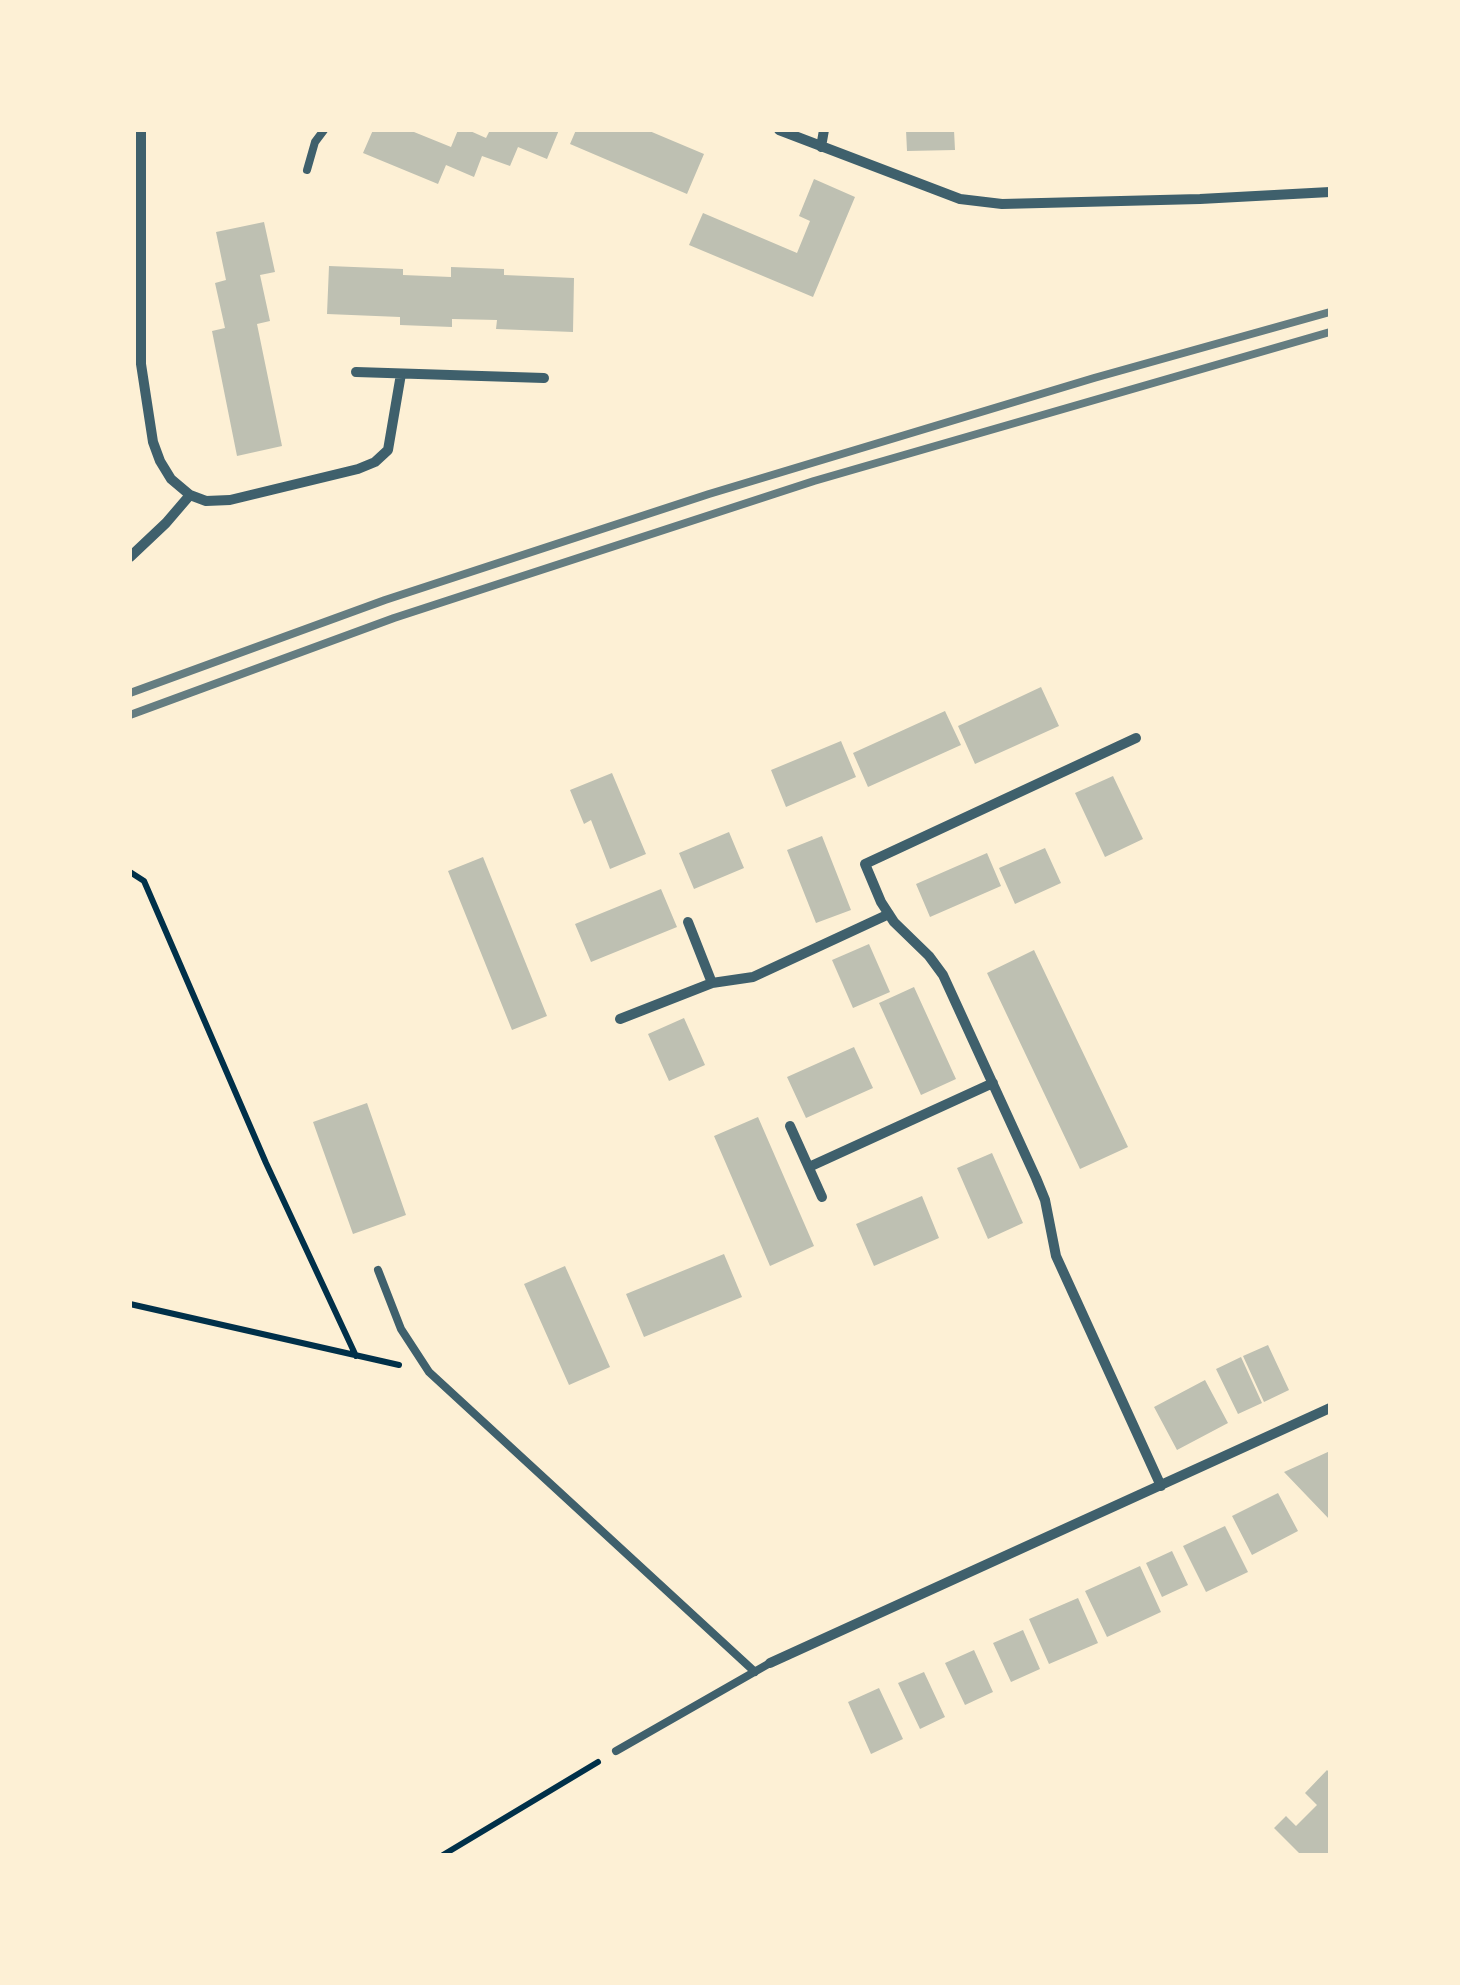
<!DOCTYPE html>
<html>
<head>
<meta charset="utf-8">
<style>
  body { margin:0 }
  #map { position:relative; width:1460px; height:1985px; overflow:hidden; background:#fdf0d5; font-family:Poppins,sans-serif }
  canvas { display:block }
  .frame { position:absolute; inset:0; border:132px solid #fdf0d5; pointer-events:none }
</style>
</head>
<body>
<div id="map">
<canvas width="1460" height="1985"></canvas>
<div class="frame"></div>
</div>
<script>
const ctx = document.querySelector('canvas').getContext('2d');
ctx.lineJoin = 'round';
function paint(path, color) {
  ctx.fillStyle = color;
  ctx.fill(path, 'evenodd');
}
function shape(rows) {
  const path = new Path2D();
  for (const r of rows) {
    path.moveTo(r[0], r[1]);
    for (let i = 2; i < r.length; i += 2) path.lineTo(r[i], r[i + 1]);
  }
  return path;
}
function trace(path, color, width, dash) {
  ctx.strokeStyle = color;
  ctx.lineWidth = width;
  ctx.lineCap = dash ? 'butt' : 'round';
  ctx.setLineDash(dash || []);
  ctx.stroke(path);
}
paint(shape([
  [373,130,415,130,414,132,451,147,458,130,468,130,486,138,490,130,559,130,547,159,518,147,510,166,482,156,474,177,446,165,438,184,363,153],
  [576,130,647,130,704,154,687,194,570,144],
  [906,130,954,130,955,150,907,151],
  [814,179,855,197,813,297,689,245,703,213,797,253,810,221,799,216],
  [264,222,275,272,260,275,270,321,257,324,282,446,237,456,212,331,225,328,215,283,226,280,216,232],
  [329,266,403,269,403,275,451,277,451,267,504,269,504,275,574,278,573,332,496,329,497,320,452,319,452,327,400,325,400,317,327,314],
  [1041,687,1059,726,975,764,958,726],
  [945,711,961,745,868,787,853,753],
  [841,741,856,777,786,807,771,770],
  [612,773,646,854,610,869,591,820,584,824,570,790],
  [1113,776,1143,839,1105,857,1075,793],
  [729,832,744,868,694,889,679,853],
  [822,836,851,910,816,923,787,850],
  [1045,848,1061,883,1015,904,999,868],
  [987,853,1001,886,930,917,916,884],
  [483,857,547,1016,512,1030,448,871],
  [661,889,677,927,591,962,575,924],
  [869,944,890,992,853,1008,832,960],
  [1034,950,1128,1147,1080,1169,987,973],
  [914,987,956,1079,921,1095,879,1003],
  [684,1018,705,1065,669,1081,648,1034],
  [854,1047,873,1088,806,1118,787,1077],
  [367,1103,406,1215,353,1234,313,1122],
  [758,1117,814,1246,770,1266,714,1136],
  [992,1153,1023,1223,988,1239,957,1168],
  [922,1196,939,1238,874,1266,856,1224],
  [724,1254,742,1297,644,1337,626,1294],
  [565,1266,610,1367,569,1385,524,1284],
  [1268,1345,1289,1390,1264,1402,1243,1356],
  [1241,1357,1262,1403,1238,1414,1216,1369],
  [1205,1380,1228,1423,1177,1450,1154,1407],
  [1330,1451,1330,1520,1284,1472],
  [1278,1493,1298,1531,1252,1555,1232,1516],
  [1225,1526,1248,1572,1206,1592,1183,1546],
  [1172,1551,1188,1585,1162,1597,1146,1563],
  [1140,1566,1161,1612,1107,1637,1085,1591],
  [1078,1598,1098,1643,1049,1664,1029,1619],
  [1023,1630,1040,1669,1011,1682,993,1643],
  [974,1650,993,1692,965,1705,945,1663],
  [924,1672,945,1717,920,1729,898,1683],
  [879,1688,903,1739,871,1754,848,1702],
  [1327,1770,1330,1773,1330,1855,1301,1855,1274,1828,1286,1816,1296,1826,1317,1805,1305,1793]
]), '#bec0b2');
trace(shape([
  [130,872,144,881,266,1163,356,1356],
  [130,1304,399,1365],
  [443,1855,598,1762]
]), '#003049', 6);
trace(shape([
  [307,170,315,142,324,130],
  [378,1270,401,1329,429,1372,755,1672],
  [616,1751,770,1663]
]), '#3f606c', 8);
trace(shape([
  [141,130,141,364,153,442,160,461,171,479,190,495,206,501,230,500,358,469,375,462,388,450,401,374],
  [779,130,960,199,1002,204,1200,199,1330,192],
  [821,147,824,130],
  [356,372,544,378],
  [130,557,166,523,190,495],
  [1136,738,865,864,881,902,894,922,929,956,943,975,1036,1178,1045,1200,1056,1256,1161,1486],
  [688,922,712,983],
  [620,1019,712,983,753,977,889,914],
  [790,1126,822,1197],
  [809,1167,993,1083],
  [770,1663,1330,1408]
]), '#3f606c', 10);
trace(shape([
  [130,693,385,600,709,494,1094,378,1330,312],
  [130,715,394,618,814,481,1330,332]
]), '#657d81', 8);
</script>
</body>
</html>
